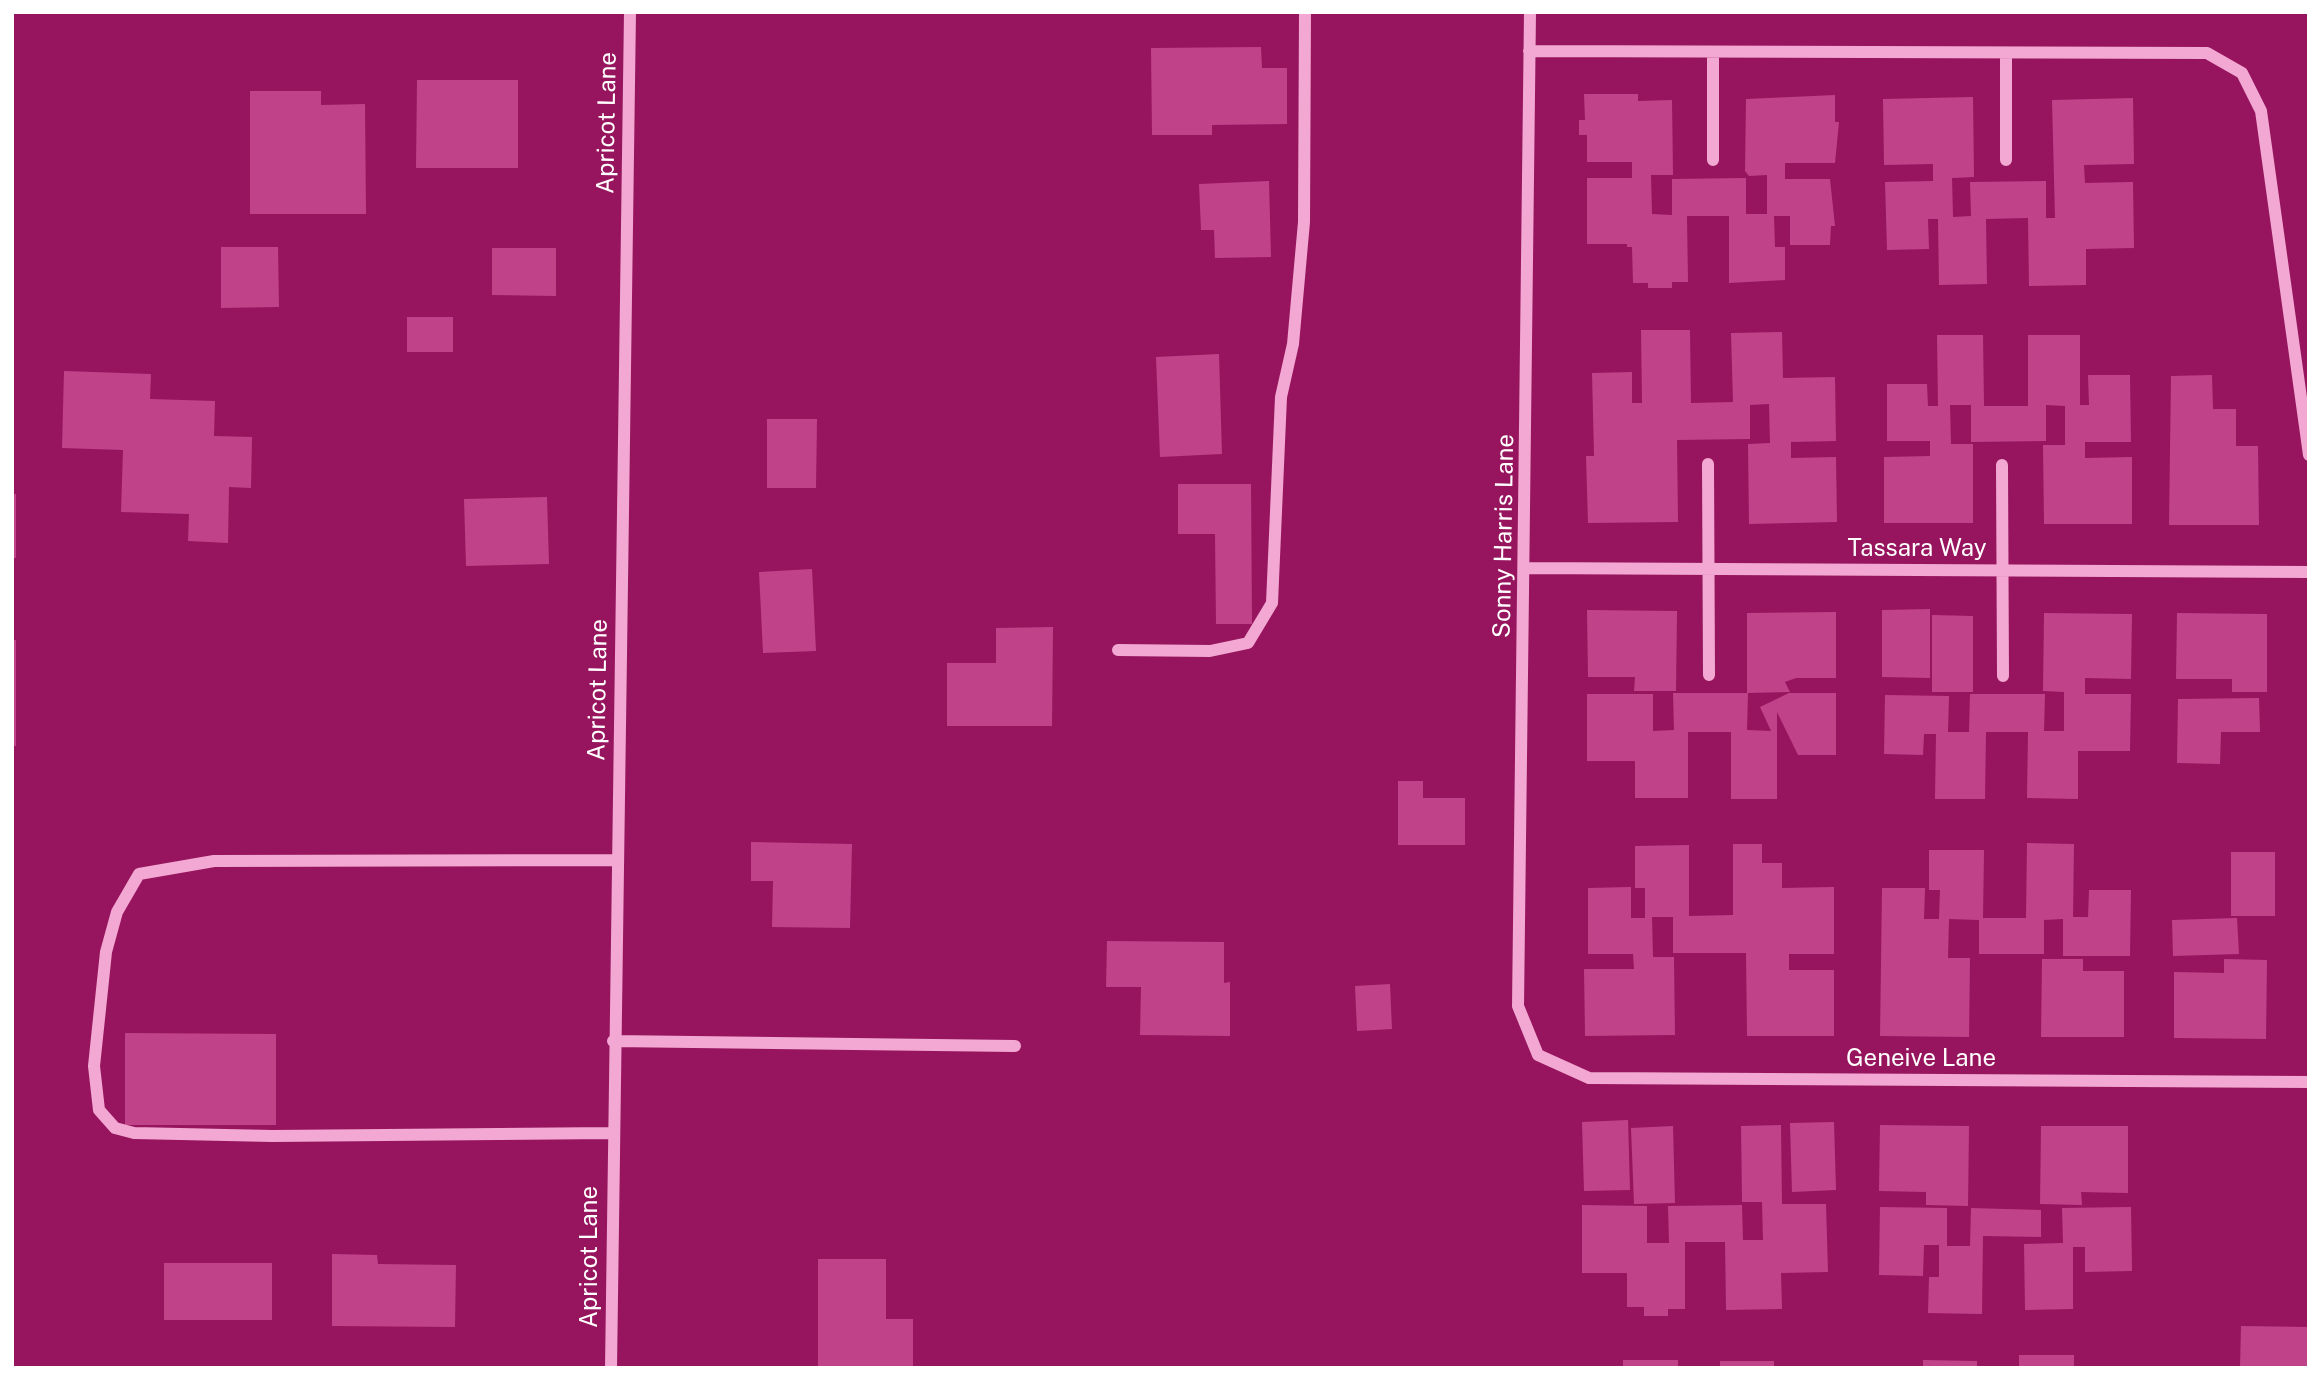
<!DOCTYPE html>
<html>
<head>
<meta charset="utf-8">
<style>
  body { margin:0 }
  #map { position:relative; width:2321px; height:1380px; overflow:hidden; background:#97155e; font-family:"Public Sans",sans-serif }
  canvas { display:block }
  .frame { position:absolute; inset:0; border:14px solid #fff; pointer-events:none }
</style>
</head>
<body>
<div id="map">
<canvas width="2321" height="1380"></canvas>
<div class="frame"></div>
</div>
<script>
const ctx = document.querySelector('canvas').getContext('2d');
ctx.lineJoin = 'round';
function paint(path, color) {
  ctx.fillStyle = color;
  ctx.fill(path, 'evenodd');
}
function shape(rows) {
  const path = new Path2D();
  for (const r of rows) {
    path.moveTo(r[0], r[1]);
    for (let i = 2; i < r.length; i += 2) path.lineTo(r[i], r[i + 1]);
  }
  return path;
}
function trace(path, color, width, dash) {
  ctx.strokeStyle = color;
  ctx.lineWidth = width;
  ctx.lineCap = dash ? 'butt' : 'round';
  ctx.setLineDash(dash || []);
  ctx.stroke(path);
}
function write(font, color, halo, rows, align = 'center') {
  ctx.font = font + ' "Public Sans",sans-serif';
  ctx.lineWidth = 5;
  ctx.setLineDash([]);
  ctx.textBaseline = 'middle';
  ctx.strokeStyle = halo;
  ctx.fillStyle = color;
  for (const [text, x, y, turn = 0] of rows) {
    ctx.save();
    ctx.translate(x, y);
    ctx.rotate((+turn || 0) * Math.PI / 180);
    ctx.textAlign = isNaN(turn) ? turn : align;
    if (halo) ctx.strokeText(text, 0, 0);
    ctx.fillText(text, 0, 0);
    ctx.restore();
  }
}
paint(shape([
  [1261,47,1262,68,1287,68,1287,124,1212,125,1212,135,1152,135,1151,48],
  [417,80,518,80,518,168,416,168],
  [250,91,321,91,321,105,365,104,366,214,250,214],
  [1584,94,1638,94,1638,101,1672,100,1673,175,1651,175,1652,214,1672,215,1672,179,1746,178,1746,214,1767,214,1767,175,1749,176,1745,171,1746,99,1835,95,1835,122,1839,122,1835,163,1785,163,1785,179,1830,179,1835,226,1831,226,1830,245,1790,245,1790,216,1774,216,1775,247,1785,247,1785,280,1729,283,1729,216,1687,216,1688,282,1672,282,1672,288,1648,288,1648,283,1633,283,1632,247,1627,247,1627,244,1587,244,1587,178,1632,178,1632,162,1587,162,1587,135,1579,135,1579,120,1585,120],
  [1973,97,1974,177,1952,178,1953,217,1971,216,1970,182,2046,181,2046,218,2055,218,2052,100,2133,98,2134,164,2084,165,2085,183,2133,182,2134,248,2086,249,2086,285,2029,286,2028,218,1986,219,1987,284,1939,285,1938,219,1928,219,1929,249,1887,250,1885,182,1933,181,1933,164,1884,165,1883,99],
  [1269,181,1271,257,1215,258,1214,230,1201,230,1199,184],
  [221,247,278,247,279,307,221,308],
  [492,248,556,248,556,296,492,295],
  [407,317,453,317,453,352,407,352],
  [1641,330,1690,330,1691,403,1733,402,1731,333,1782,332,1783,378,1835,377,1836,441,1791,442,1791,458,1836,457,1837,522,1749,524,1748,444,1770,443,1769,404,1750,405,1750,439,1677,440,1678,522,1588,523,1586,456,1594,456,1592,373,1632,372,1632,403,1642,403],
  [1937,335,1983,335,1984,406,2028,406,2028,335,2080,335,2080,405,2089,405,2088,375,2130,375,2131,442,2085,442,2085,458,2132,457,2132,524,2044,524,2043,445,2065,445,2065,406,2046,405,2046,441,1971,442,1971,405,1950,405,1951,444,1973,444,1973,523,1884,523,1884,457,1930,456,1930,441,1887,441,1887,384,1927,384,1928,406,1938,406],
  [1219,354,1222,454,1160,457,1156,357],
  [64,371,151,374,150,399,215,401,214,436,252,437,251,488,229,487,228,543,188,541,189,514,121,512,123,450,62,448],
  [2212,375,2213,409,2236,409,2236,446,2258,446,2259,525,2169,525,2171,376],
  [767,419,817,419,816,488,767,488],
  [1178,484,1251,484,1252,624,1216,624,1215,534,1178,534],
  [12,494,16,494,16,558,12,558],
  [547,497,549,564,466,566,464,499],
  [812,569,816,651,763,653,759,572],
  [1930,609,1930,678,1882,677,1882,610],
  [1587,610,1677,611,1676,691,1634,691,1635,677,1588,677],
  [1836,612,1836,678,1796,678,1785,682,1790,692,1747,693,1747,613],
  [2044,613,2132,614,2131,679,2085,678,2085,694,2131,694,2130,751,2078,751,2078,799,2027,798,2028,732,1986,732,1985,799,1935,799,1936,734,1924,734,1923,755,1884,754,1885,695,1949,696,1948,732,1969,732,1970,694,2045,694,2044,731,2064,731,2064,692,2043,691],
  [2177,613,2267,614,2267,692,2232,692,2232,679,2176,679],
  [1932,615,1973,616,1973,692,1932,692],
  [1053,627,1052,726,947,726,947,663,996,663,996,628],
  [12,640,16,640,16,746,12,746],
  [1673,693,1748,693,1747,730,1771,731,1760,707,1789,693,1836,693,1836,755,1798,755,1777,712,1777,799,1731,799,1731,732,1688,732,1688,798,1635,798,1635,761,1587,761,1587,694,1653,694,1653,731,1674,730],
  [2259,698,2260,732,2221,732,2220,764,2177,763,2178,699],
  [1398,781,1423,781,1423,798,1465,798,1465,845,1398,845],
  [751,842,852,844,850,928,772,927,773,881,751,881],
  [2027,843,2074,844,2073,917,2088,917,2089,890,2131,890,2130,956,2063,956,2063,919,2044,920,2044,954,1979,954,1979,920,1949,919,1948,958,1970,958,1969,1037,1880,1036,1882,888,1925,888,1924,919,1939,919,1940,890,1929,890,1929,850,1984,850,1983,918,2026,918],
  [1733,844,1762,844,1762,863,1782,863,1782,888,1834,887,1834,954,1789,954,1789,970,1834,970,1834,1036,1747,1036,1746,953,1673,953,1673,917,1652,917,1653,957,1674,957,1675,1035,1585,1036,1584,969,1634,969,1633,954,1588,954,1588,888,1631,887,1631,918,1645,918,1645,888,1635,888,1635,846,1689,845,1689,916,1733,915],
  [2231,852,2275,852,2275,916,2231,916],
  [2237,918,2239,954,2173,956,2172,920],
  [1107,941,1224,942,1224,983,1230,982,1230,1036,1140,1035,1141,987,1106,987],
  [2042,959,2083,959,2083,971,2124,971,2124,1037,2041,1037],
  [2224,959,2267,960,2266,1039,2174,1038,2174,972,2224,973],
  [1390,984,1392,1029,1357,1031,1355,986],
  [125,1033,276,1034,276,1125,125,1125],
  [1628,1120,1630,1190,1584,1191,1582,1122],
  [1834,1122,1836,1190,1792,1192,1790,1123],
  [1781,1125,1782,1204,1826,1204,1828,1272,1781,1273,1782,1309,1726,1310,1725,1242,1685,1242,1685,1309,1668,1309,1668,1316,1644,1316,1644,1307,1627,1307,1627,1273,1582,1273,1582,1205,1647,1206,1647,1243,1669,1243,1668,1206,1742,1205,1743,1240,1763,1240,1762,1202,1742,1202,1741,1126],
  [1880,1125,1969,1126,1968,1206,1926,1205,1926,1192,1879,1191],
  [1673,1126,1675,1203,1634,1204,1631,1128],
  [2041,1126,2128,1126,2128,1193,2081,1192,2082,1205,2040,1204],
  [1880,1207,1947,1208,1947,1246,1970,1246,1971,1208,2041,1210,2041,1237,1983,1236,1982,1314,1928,1313,1929,1277,1939,1277,1939,1245,1924,1245,1923,1276,1879,1275],
  [2131,1207,2132,1271,2085,1272,2085,1247,2073,1247,2073,1309,2025,1310,2024,1244,2063,1243,2062,1208],
  [332,1254,377,1255,378,1264,456,1265,455,1327,332,1326],
  [818,1259,886,1259,886,1319,913,1319,913,1368,818,1368],
  [164,1263,272,1263,272,1320,164,1320],
  [2241,1326,2309,1327,2309,1368,2240,1368],
  [2019,1355,2074,1355,2074,1368,2019,1368],
  [1623,1360,1678,1360,1678,1368,1623,1368],
  [1923,1360,1977,1361,1977,1368,1923,1368],
  [1720,1361,1774,1361,1774,1368,1720,1368]
]), '#c0438a');
trace(shape([
  [1530,12,1518,1006,1538,1055,1589,1078,2309,1082],
  [1529,51,2207,53,2242,73,2261,111,2309,455],
  [1713,52,1713,160],
  [2006,53,2006,160],
  [1708,464,1709,675],
  [2002,465,2003,676],
  [1525,568,2309,572],
  [1118,650,1210,651,1248,643,1272,603,1281,397,1293,344,1304,222,1305,12],
  [613,1041,1015,1046],
  [612,1133,272,1136,134,1133,115,1128,99,1110,94,1066,106,952,117,912,139,874,214,861,616,860],
  [611,1368,630,12]
]), '#f2a8d2', 12);
write('24px', '#fff', '#97155e', [
  ["Apricot Lane",607,123,-89],
  ["Sonny Harris Lane",1504,536,-89],
  ["Tassara Way",1917,549],
  ["Apricot Lane",598,690,-89],
  ["Geneive Lane",1921,1059],
  ["Apricot Lane",590,1257,-90]
]);
</script>
</body>
</html>
